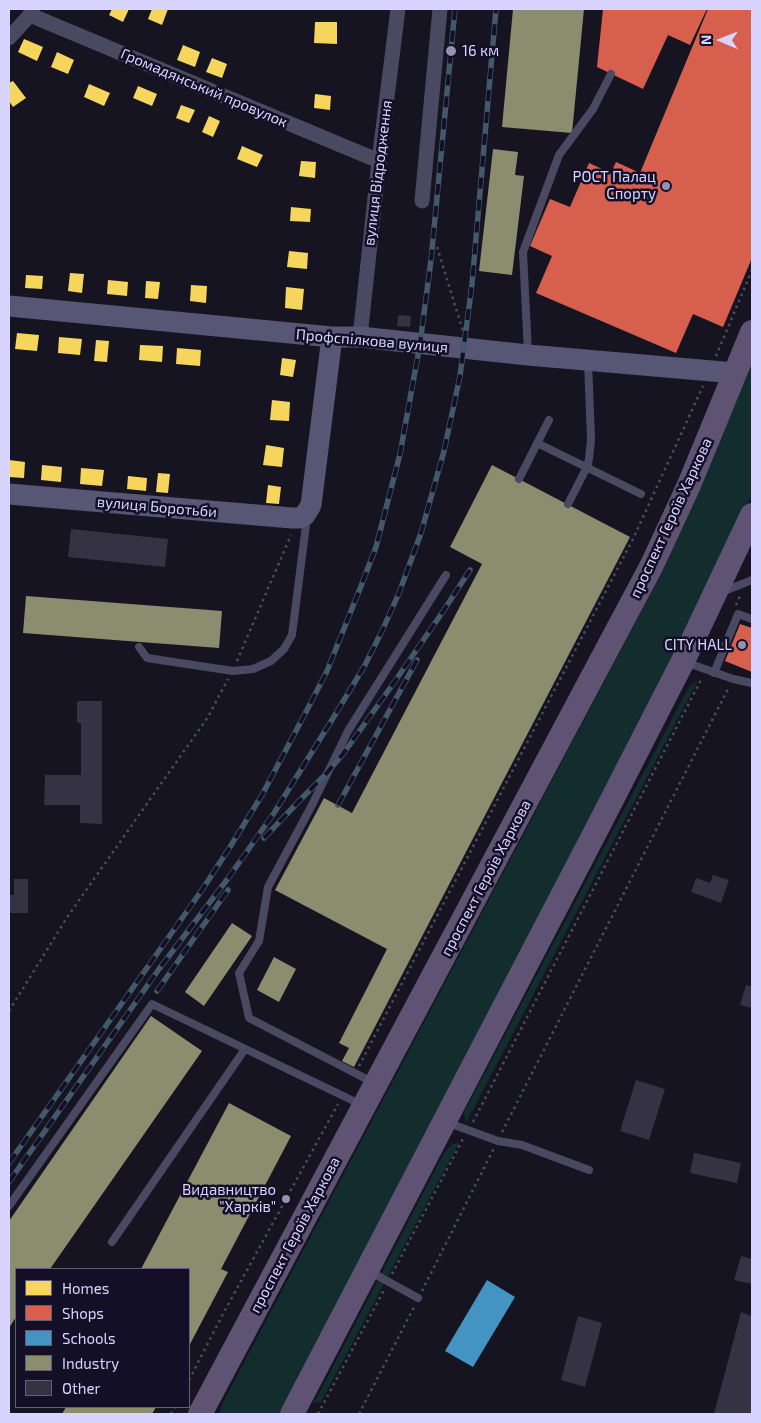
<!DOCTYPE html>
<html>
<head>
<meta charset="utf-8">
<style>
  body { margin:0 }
  #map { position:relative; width:761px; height:1423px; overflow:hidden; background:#161421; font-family:"Exo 2",sans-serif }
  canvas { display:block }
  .frame { position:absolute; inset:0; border:10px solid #d9d4ff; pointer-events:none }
  .legend { position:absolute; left:15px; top:1268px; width:175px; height:140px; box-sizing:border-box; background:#130f26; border:1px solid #625e7d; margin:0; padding:6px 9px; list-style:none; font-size:15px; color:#d9d4ff }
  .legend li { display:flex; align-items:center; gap:10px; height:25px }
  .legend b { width:25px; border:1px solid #625e7d }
  .north { position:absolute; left:696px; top:15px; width:50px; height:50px; -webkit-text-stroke:4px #130f26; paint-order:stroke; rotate:271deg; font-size:14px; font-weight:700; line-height:20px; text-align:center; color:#d9d4ff }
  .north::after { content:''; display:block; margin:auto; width:18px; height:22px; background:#d9d4ff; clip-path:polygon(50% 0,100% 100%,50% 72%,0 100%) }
</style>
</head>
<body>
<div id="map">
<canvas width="761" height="1423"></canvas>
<div class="frame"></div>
<ul class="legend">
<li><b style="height:14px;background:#f6d55c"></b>Homes</li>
<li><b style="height:14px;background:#d6604d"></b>Shops</li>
<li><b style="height:14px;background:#4393c3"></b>Schools</li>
<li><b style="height:14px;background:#8c8c6e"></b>Industry</li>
<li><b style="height:14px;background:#343243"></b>Other</li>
</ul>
<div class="north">N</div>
</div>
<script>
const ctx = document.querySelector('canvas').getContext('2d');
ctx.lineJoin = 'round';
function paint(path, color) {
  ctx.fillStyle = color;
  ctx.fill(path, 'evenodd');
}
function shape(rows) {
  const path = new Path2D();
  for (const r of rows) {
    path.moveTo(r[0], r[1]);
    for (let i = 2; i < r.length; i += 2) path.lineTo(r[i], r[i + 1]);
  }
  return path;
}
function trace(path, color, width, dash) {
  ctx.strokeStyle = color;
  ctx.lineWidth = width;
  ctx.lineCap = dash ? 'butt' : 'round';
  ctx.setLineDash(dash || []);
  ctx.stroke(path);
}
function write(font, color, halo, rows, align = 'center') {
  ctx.font = font + ' "Exo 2",sans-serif';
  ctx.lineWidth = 5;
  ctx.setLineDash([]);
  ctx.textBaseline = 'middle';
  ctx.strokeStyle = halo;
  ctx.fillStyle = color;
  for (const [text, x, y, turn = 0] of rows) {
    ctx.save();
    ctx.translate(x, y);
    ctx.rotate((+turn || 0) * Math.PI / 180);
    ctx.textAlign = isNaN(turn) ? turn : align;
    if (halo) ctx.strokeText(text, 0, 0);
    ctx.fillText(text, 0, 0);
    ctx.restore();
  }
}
paint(shape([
  [752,365,752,494,713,583,658,694,280,1414,219,1414,222,1404,665,567],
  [697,682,466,1123,464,1112,689,687],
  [459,1143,321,1402,314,1403,444,1153,452,1144]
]), '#132c2d');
paint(shape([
  [112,9,129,9,123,22,109,15],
  [152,9,168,9,162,25,148,19],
  [315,22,337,22,337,44,314,43],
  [24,39,43,47,37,61,18,52],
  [183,45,200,52,195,67,177,60],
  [57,52,74,60,68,74,51,67],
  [212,58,227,64,222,78,206,72],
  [13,81,26,98,13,107,9,101,9,83],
  [89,84,110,93,104,106,84,97],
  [138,86,157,94,152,106,133,98],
  [315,94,331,96,330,110,314,108],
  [181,105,195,110,189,123,176,118],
  [209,116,220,121,213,137,202,132],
  [242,146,263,155,257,167,237,159],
  [301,161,316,162,315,178,299,176],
  [291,207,311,209,310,222,290,221],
  [289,251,308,253,307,269,287,267],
  [70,273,84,274,82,293,68,291],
  [26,275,43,276,42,289,25,288],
  [108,280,128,282,127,296,107,294],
  [146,281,160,282,158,299,145,298],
  [191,285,207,286,206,303,190,301],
  [286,287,304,289,302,310,285,308],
  [17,333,39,335,37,351,15,349],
  [59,337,82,339,80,355,58,353],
  [96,340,109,341,107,362,94,361],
  [140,345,163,346,162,362,139,360],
  [177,348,201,350,200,366,176,364],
  [282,358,296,360,293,377,280,375],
  [272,400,290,402,289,421,270,420],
  [266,445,284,448,282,467,263,465],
  [9,460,25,462,24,478,9,477],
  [42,465,62,467,61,482,41,480],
  [81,468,104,470,102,486,80,484],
  [158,473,170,474,168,493,156,492],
  [128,476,147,478,146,491,127,489],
  [268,485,281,487,279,504,266,503]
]), '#f6d55c');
paint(shape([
  [603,9,707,9,690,45,668,35,643,89,597,67],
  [708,9,752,9,752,258,723,327,693,314,676,353,536,293,552,256,530,246,550,199,570,207,589,163,611,173,616,162,640,173],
  [740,624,752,628,752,672,725,661]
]), '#d6604d');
paint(shape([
  [487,1280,515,1297,473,1367,445,1351]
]), '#4393c3');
paint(shape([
  [513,9,584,9,572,133,502,127],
  [493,149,518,152,515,175,524,176,512,275,479,271],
  [492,465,630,537,354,1067,342,1061,349,1048,339,1043,387,949,275,890,324,798,352,813,482,564,450,547],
  [26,596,222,611,219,648,23,633],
  [232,923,252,936,204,1006,185,992],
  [274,957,296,969,279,1002,257,990],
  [151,1016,202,1051,50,1269,16,1269,16,1317,9,1328,9,1221],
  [229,1103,291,1136,221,1269,228,1272,189,1346,189,1269,141,1269],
  [66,1407,156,1407,152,1414,62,1414]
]), '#8c8c6e');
paint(shape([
  [398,315,411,316,410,327,397,326],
  [71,529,168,539,165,567,68,557],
  [77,701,102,701,102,824,80,823,80,805,44,805,45,775,81,775,81,723,77,723],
  [713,875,729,880,721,903,691,892,696,878,710,883],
  [14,879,28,879,28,913,9,913,9,895,14,895],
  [746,985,752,987,752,1008,740,1005],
  [636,1080,665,1089,649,1140,620,1131],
  [694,1153,741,1163,737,1183,690,1173],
  [741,1256,752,1259,752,1284,734,1280],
  [741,1312,752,1316,752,1414,714,1414],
  [578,1316,602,1323,585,1387,561,1380]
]), '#343243');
trace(shape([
  [437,247,463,331],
  [716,356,752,270],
  [736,605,741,594],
  [237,661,291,535],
  [9,1011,68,916,208,717,228,679],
  [359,1066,633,539,703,386],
  [473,1122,702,678],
  [502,1132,729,687],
  [392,1274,464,1137],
  [422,1291,494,1148],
  [189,1380,223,1314,338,1104],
  [171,1414,175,1407],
  [318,1414,384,1290],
  [359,1414,414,1307]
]), '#44505f', 2.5, [2.5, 4]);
trace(shape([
  [528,353,523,252,559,155,593,109,611,74],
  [537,443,641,494],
  [519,479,549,420],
  [568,504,587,467,589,459,591,439,588,362],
  [722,592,752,580],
  [139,647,147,658,233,671,253,669,271,661,284,649,292,635,307,517],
  [685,662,733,679,752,683],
  [714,673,738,614,752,619],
  [374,1083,249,1018,239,973,259,941,268,887,312,805,348,731,446,575],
  [446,1122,498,1141,522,1145,589,1170],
  [9,1206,152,1004,362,1105],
  [112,1242,245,1049],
  [369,1271,418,1298]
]), '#4a4962', 8);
trace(shape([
  [30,15,379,161],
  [9,38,30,15,32,9],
  [422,201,440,9],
  [360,337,379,161,398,9]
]), '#4a4962', 15);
trace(shape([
  [9,306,332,337,360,337,528,355,735,373],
  [9,494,292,518,299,518,305,515,311,505,332,337]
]), '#575674', 21);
trace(shape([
  [200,1414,652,565,689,485,752,332],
  [292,1414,600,823,683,661,752,515]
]), '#5e5373', 24);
const rail = shape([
  [338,805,417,660],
  [264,838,301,799,325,775,343,754,393,684,444,610,470,570],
  [157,991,228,890],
  [9,1163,202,890,230,847,262,795,307,710,327,671,361,586,376,547,400,454,420,344,431,260,455,9],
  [9,1182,159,969,229,877,274,813,335,715,365,665,382,631,399,593,421,533,444,451,460,376,472,284,496,9]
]);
trace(rail, '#43596b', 5.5);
trace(rail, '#130f26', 4, [11]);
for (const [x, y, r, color] of [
  [451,51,6,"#9591b1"],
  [666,186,5,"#9591b1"],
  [742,645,5,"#9591b1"],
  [286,1199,5,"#9591b1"]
]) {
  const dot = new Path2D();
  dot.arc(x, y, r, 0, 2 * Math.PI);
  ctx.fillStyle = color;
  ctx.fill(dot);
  trace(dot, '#130f26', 2);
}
write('15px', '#d9d4ff', '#130f26', [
  ["16 км",462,51,"left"],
  ["РОСТ Палац",656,177],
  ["Спорту",656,194],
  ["CITY HALL",732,645],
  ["Видавництво",276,1190],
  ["\"Харків\"",276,1207]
], 'right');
write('15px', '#d9d4ff', '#130f26', [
  ["Громадянський провулок",204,88,23],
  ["вулиця Відродження",378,173,-83],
  ["Профспілкова вулиця",372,341,5],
  ["вулиця Боротьби",157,507,5],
  ["проспект Героїв Харкова",671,518,-65],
  ["проспект Героїв Харкова",486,878,-62],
  ["проспект Героїв Харкова",295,1235,-62]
]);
</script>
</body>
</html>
